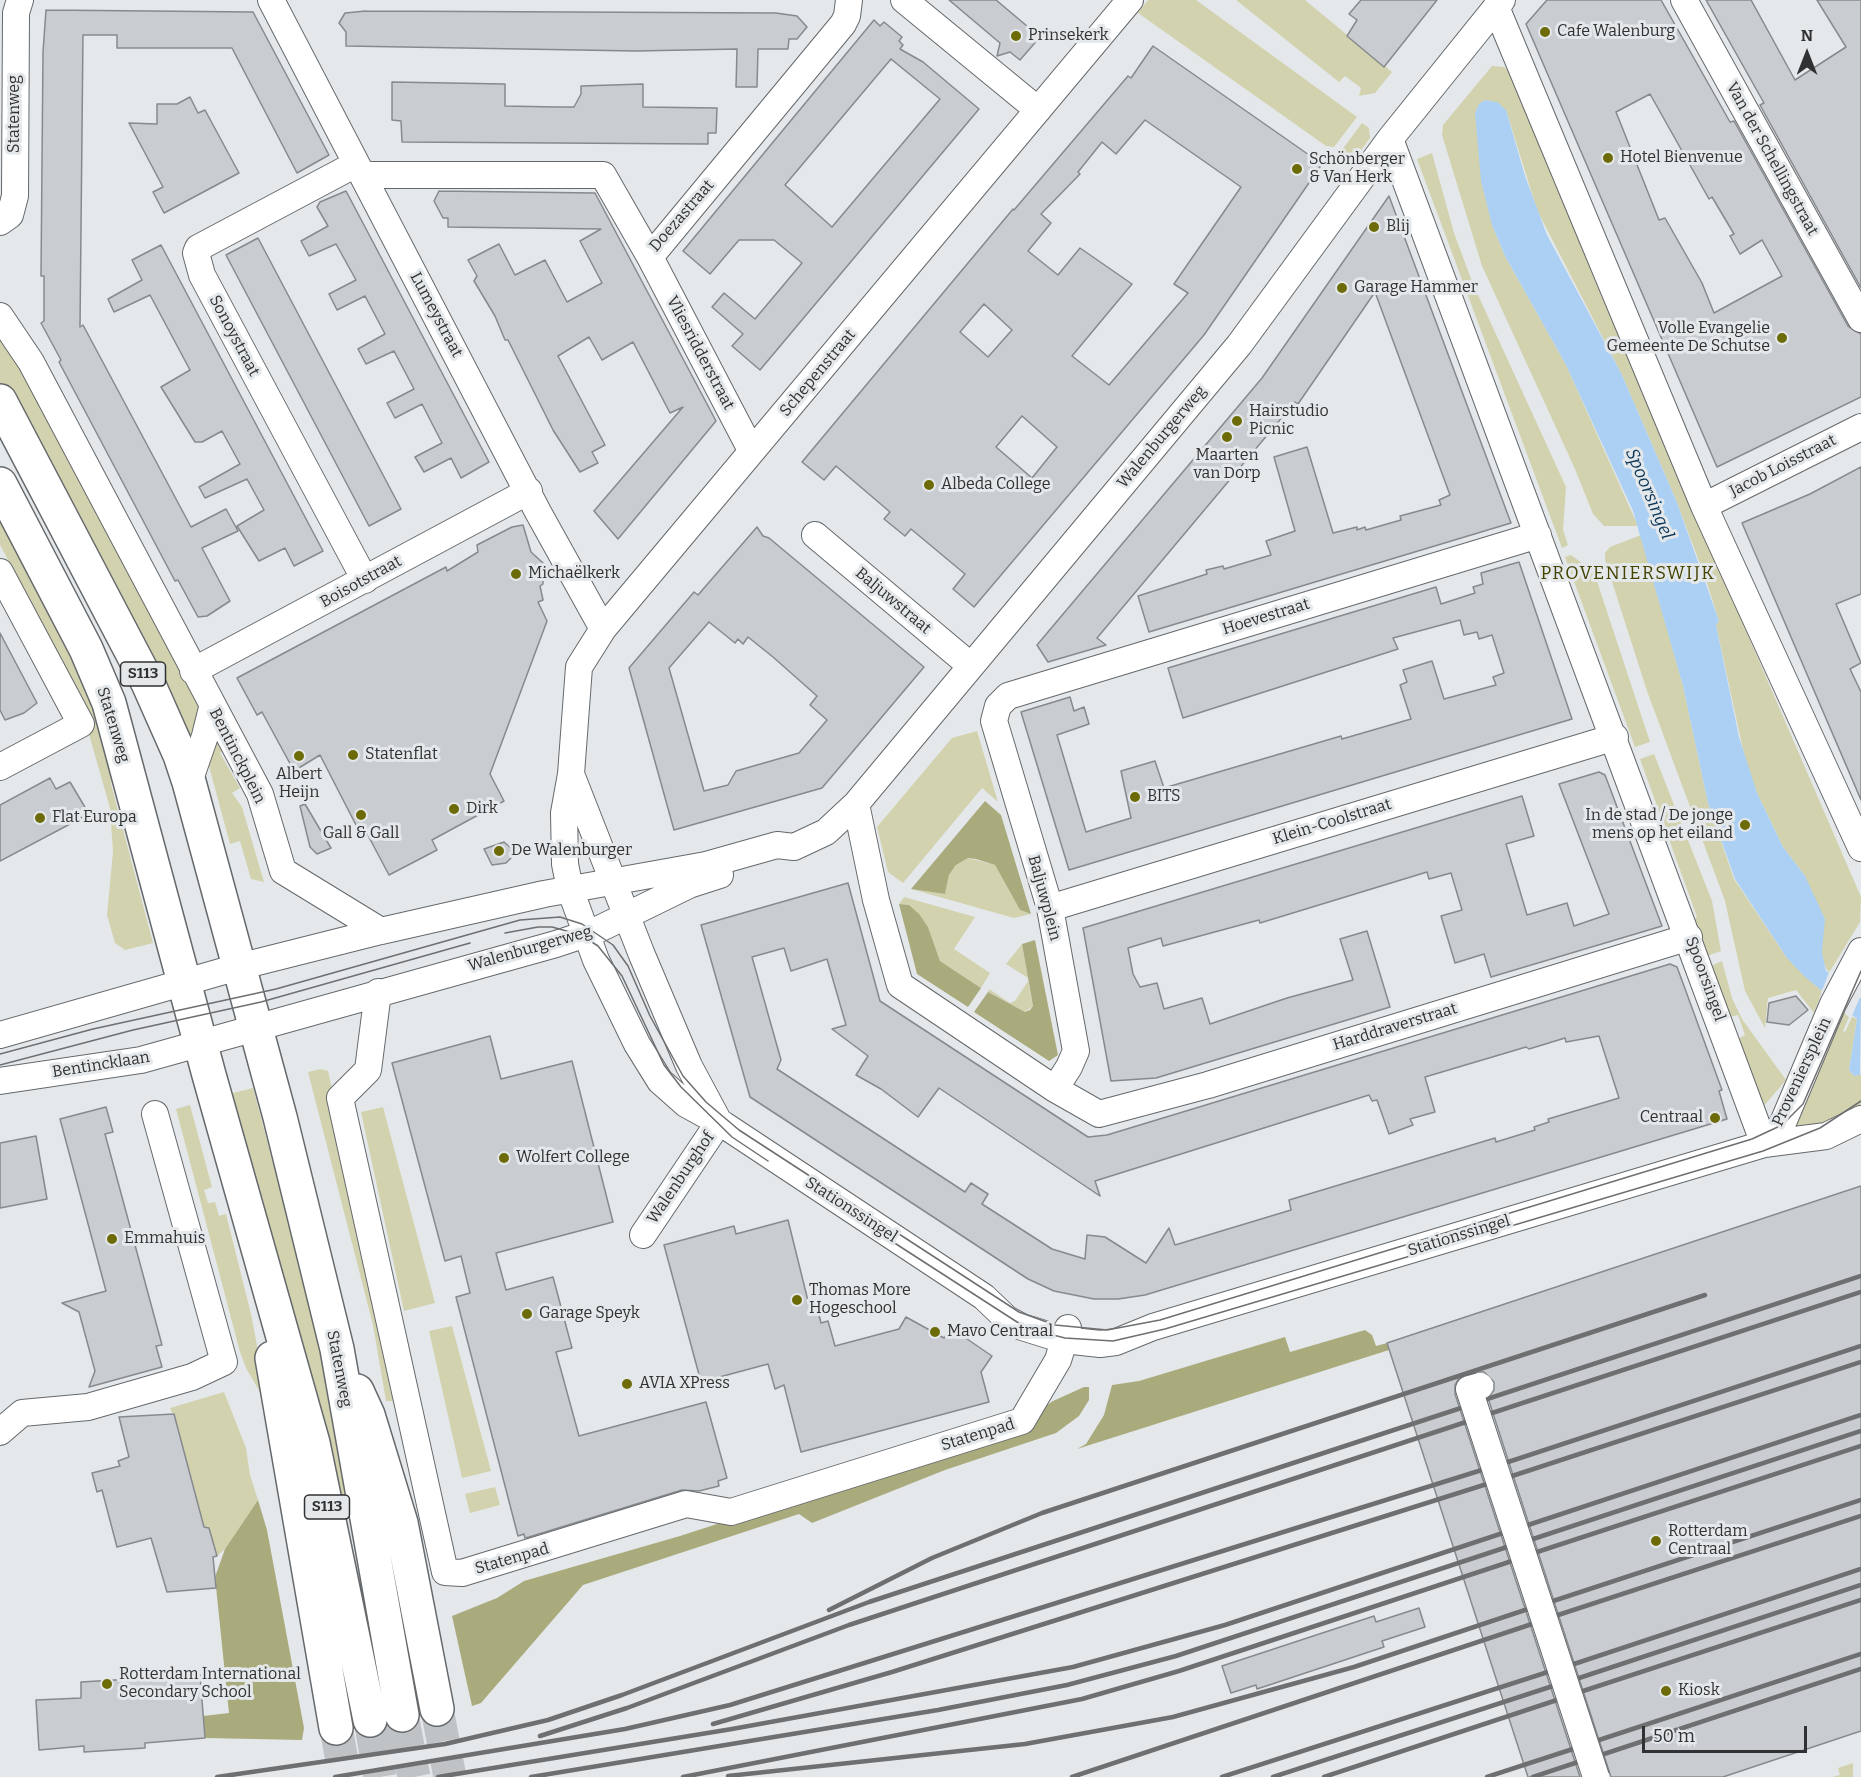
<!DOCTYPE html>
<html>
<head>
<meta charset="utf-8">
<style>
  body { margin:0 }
  #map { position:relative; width:1861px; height:1777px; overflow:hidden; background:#e4e8eb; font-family:Bitter,serif }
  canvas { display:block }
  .north { position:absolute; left:1777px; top:24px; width:60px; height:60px; -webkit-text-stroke:4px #e4e8eb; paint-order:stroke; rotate:0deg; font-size:16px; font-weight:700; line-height:24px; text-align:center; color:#2f3132 }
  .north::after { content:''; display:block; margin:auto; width:21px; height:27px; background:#2f3132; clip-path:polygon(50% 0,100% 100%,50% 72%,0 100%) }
  .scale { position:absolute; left:1642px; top:1726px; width:165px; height:27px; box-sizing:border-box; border:3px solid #2f3132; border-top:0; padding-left:8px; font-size:18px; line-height:21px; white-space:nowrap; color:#2f3132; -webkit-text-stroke:4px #e4e8eb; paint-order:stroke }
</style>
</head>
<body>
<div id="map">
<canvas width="1861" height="1777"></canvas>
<div class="north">N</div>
<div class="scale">50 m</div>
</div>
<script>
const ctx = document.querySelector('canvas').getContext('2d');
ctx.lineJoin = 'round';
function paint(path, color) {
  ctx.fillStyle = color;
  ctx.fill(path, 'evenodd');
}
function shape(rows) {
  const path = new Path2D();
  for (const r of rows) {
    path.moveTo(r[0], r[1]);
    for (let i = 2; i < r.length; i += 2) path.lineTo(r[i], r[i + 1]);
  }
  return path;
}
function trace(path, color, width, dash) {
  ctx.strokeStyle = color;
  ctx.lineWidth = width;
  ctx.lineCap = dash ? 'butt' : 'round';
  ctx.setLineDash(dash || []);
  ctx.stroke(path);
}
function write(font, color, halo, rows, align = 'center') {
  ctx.font = font + ' Bitter,serif';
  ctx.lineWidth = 6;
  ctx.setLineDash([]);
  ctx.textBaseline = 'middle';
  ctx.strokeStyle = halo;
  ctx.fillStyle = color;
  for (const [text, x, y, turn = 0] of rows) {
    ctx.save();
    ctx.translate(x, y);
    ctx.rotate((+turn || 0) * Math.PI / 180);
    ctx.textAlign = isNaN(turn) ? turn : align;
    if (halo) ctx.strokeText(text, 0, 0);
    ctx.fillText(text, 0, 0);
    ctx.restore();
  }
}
paint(shape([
  [1148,0,1196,0,1357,117,1334,147,1326,146,1138,13],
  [1236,0,1305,0,1392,72,1375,93,1359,96,1361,88,1345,76,1339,82],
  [1492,66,1504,67,1512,73,1597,286,1861,897,1860,922,1829,973,1823,962,1805,876,1783,847,1757,793,1745,759,1716,625,1719,621,1706,580,1676,500,1621,373,1537,210,1506,110,1492,225,1505,256,1566,365,1638,526,1604,526,1593,514,1575,469,1482,266,1442,135,1443,125],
  [1362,123,1369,128,1370,138,1351,164,1338,155],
  [1432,153,1454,233,1473,284,1566,487,1563,530,1568,545,1562,548,1417,159],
  [0,323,24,363,192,695,201,693,205,703,192,754,0,391],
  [0,500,67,624,111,754,111,784,153,943,125,950,115,943,107,915,113,852,110,808,75,685,0,545],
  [1641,535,1683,686,1708,803,1734,879,1787,958,1822,991,1814,1013,1796,990,1768,998,1765,1028,1745,991,1725,901,1647,691,1605,560,1605,553,1610,547],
  [1571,555,1594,572,1650,742,1635,747,1565,557],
  [977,731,998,802,982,788,903,883,888,872,877,827,952,738],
  [219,732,228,747,220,753,240,788,232,793,242,807,264,882,251,879,240,841,230,844,209,766,210,750],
  [1654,754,1712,901,1721,951,1707,956,1694,920,1697,917,1640,759],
  [968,858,995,865,1020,910,1031,914,1014,918,911,889,945,894,949,875,956,865],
  [904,897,975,917,954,949,990,973,981,988,940,961,928,927,909,905,899,904],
  [1022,944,1028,978,1006,964],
  [1722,961,1732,998,1742,1019,1786,1080,1763,1107,1738,1039,1745,1035,1738,1015,1730,1017,1711,966],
  [1028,981,1033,1006,1025,1012,988,992,989,989,1010,1003,1015,1001],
  [1839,1009,1849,1017,1843,1031,1845,1032,1852,1017,1857,1019,1849,1070,1854,1076,1861,1074,1861,1113,1814,1135,1791,1125],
  [321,1069,328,1071,339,1120,333,1123,393,1401,386,1401,373,1325,308,1072],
  [253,1088,326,1361,354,1507,340,1510,225,1095],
  [190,1105,212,1187,204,1190,208,1203,215,1202,219,1216,226,1214,251,1314,269,1408,246,1368,240,1352,176,1109],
  [383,1107,435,1303,404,1311,361,1112],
  [452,1326,491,1471,462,1478,429,1331],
  [224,1392,246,1448,250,1475,258,1500,225,1549,217,1556,209,1528,204,1527,176,1421,170,1408],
  [495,1487,500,1505,470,1513,465,1494],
  [1853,1763,1853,1777,1832,1777,1840,1775,1838,1768]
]), '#d2d3ae');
paint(shape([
  [985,801,1001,815,1031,914,1020,910,995,865,976,859,968,858,956,865,949,875,945,894,911,889],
  [899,904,909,905,919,914,928,927,940,961,981,988,968,1007,917,974],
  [1035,940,1058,1055,1049,1061,974,1012,988,992,1025,1012,1030,1010,1033,1006,1022,944],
  [1365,1330,1372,1335,1376,1346,1387,1343,1389,1350,1077,1449,1086,1444,1104,1415,1112,1385,1139,1381,1285,1337,1290,1352],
  [1084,1387,1089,1387,1089,1400,1079,1416,1056,1433,945,1470,812,1523,799,1514,583,1585,481,1703,472,1706,452,1616,497,1598,524,1581,680,1536,1014,1428,1053,1401],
  [258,1500,267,1530,304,1728,302,1740,205,1738,203,1716,229,1713,215,1577,225,1549]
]), '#aaab7d');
paint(shape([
  [1485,100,1497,102,1506,110,1525,176,1547,235,1621,373,1676,500,1719,621,1716,625,1739,737,1757,793,1783,847,1805,876,1825,919,1822,952,1826,971,1861,998,1860,1075,1854,1076,1849,1070,1857,1019,1805,977,1787,958,1735,879,1708,803,1683,686,1633,511,1566,365,1505,256,1492,225,1481,181,1475,113,1479,104]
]), '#acd0f3');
paint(shape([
  [1830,970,1861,995,1851,1018,1821,993]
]), '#e4e8eb');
const building = shape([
  [949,0,996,0,1040,37,1020,60,1010,52,997,56,1000,43,949,0],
  [1361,0,1437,0,1384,67,1347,36,1357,20,1349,14,1361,0],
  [1547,0,1661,0,1730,122,1734,121,1848,326,1861,334,1861,397,1717,467,1526,24,1547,0],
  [1650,94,1709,199,1712,197,1734,234,1730,236,1740,254,1762,240,1782,276,1714,313,1702,283,1665,218,1659,220,1616,112,1650,94],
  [1706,0,1751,0,1795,80,1846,47,1817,0,1861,0,1861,288,1760,105,1764,103,1706,0],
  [46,10,253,12,329,155,297,173,232,48,117,48,117,35,83,35,80,327,83,325,191,527,226,509,238,531,202,548,230,601,207,616,198,617,178,580,175,581,59,362,61,360,41,323,44,321,44,276,41,276,43,52,46,10],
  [366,11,776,13,797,16,807,27,797,39,789,39,788,49,758,49,757,87,736,87,737,49,636,51,346,46,346,32,339,23,345,13,366,11],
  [874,20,880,26,884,22,902,37,899,41,903,45,900,49,923,62,979,109,760,370,732,346,743,334,712,307,724,293,755,319,802,263,774,240,739,240,710,274,683,251,874,20],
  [891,59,940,99,832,227,785,185,891,59],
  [1153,46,1322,164,1204,335,974,607,953,589,965,574,911,529,905,536,884,519,890,512,836,466,824,480,802,462,1013,209,1014,210,1128,76,1131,78,1153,46],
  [1145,120,1241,187,1174,284,1188,293,1109,385,1072,356,1132,284,1080,248,1058,275,1028,251,1051,223,1041,214,1080,174,1078,172,1102,142,1116,154,1145,120],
  [984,304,1012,330,988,357,960,332,984,304],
  [1022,416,1057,447,1032,478,996,447,1022,416],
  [392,82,505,84,505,106,556,107,574,107,581,94,581,86,643,84,643,107,717,108,716,133,708,133,708,144,402,142,401,121,392,120,392,82],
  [190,97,198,113,205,110,239,173,164,213,153,192,163,187,129,123,157,124,157,104,177,104,190,97],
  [346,191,489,462,461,478,451,458,424,472,415,457,442,443,422,404,395,418,387,403,414,389,394,351,366,364,358,349,385,334,365,296,337,310,329,294,356,280,336,244,309,256,301,241,328,226,317,207,320,202,346,191],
  [439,191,595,193,716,421,618,539,594,511,683,407,670,413,633,342,602,360,589,337,558,356,605,445,592,452,598,463,580,472,553,430,508,340,505,340,495,316,474,281,477,276,468,260,499,244,515,275,545,260,567,302,602,283,580,241,601,229,448,227,448,218,443,218,434,201,439,191],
  [1389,196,1511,523,1149,632,1138,596,1207,574,1206,570,1223,566,1224,569,1271,555,1266,541,1295,531,1274,457,1307,447,1333,533,1357,527,1357,530,1365,527,1366,530,1401,520,1400,516,1441,505,1439,500,1450,495,1375,292,1298,404,1295,402,1097,638,1106,645,1048,662,1037,645,1262,378,1389,196],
  [258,238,401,509,369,526,226,255,258,238],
  [161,245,323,551,294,566,285,548,259,561,237,526,264,510,247,479,205,498,199,487,240,464,222,431,202,442,195,442,161,387,190,370,150,295,114,312,108,299,142,280,132,260,161,245],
  [1861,467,1861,594,1836,604,1861,663,1850,669,1861,692,1861,800,1742,523,1810,494,1861,467],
  [523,525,531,552,543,563,543,584,540,586,543,600,538,602,547,621,490,774,504,801,432,840,437,850,389,875,363,826,358,829,320,755,294,771,262,712,257,715,237,678,446,567,447,571,478,552,477,545,512,527,523,525],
  [757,527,763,536,769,538,924,667,822,788,674,830,629,668,694,592,698,595,757,527],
  [709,622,735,643,738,639,743,644,748,637,773,657,817,696,810,705,827,720,799,753,736,771,728,785,704,791,669,668,709,622],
  [1519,562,1572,719,1069,870,1021,712,1070,697,1074,711,1084,707,1089,724,1057,735,1086,832,1108,825,1131,818,1121,771,1155,761,1164,788,1341,736,1342,739,1411,719,1400,685,1407,682,1403,670,1432,661,1444,699,1496,685,1493,677,1504,673,1492,635,1479,639,1477,632,1464,635,1460,620,1393,638,1398,649,1183,718,1168,668,1436,587,1441,604,1475,593,1473,587,1483,584,1481,573,1519,562],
  [0,633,37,703,24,713,5,720,0,710,0,633],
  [1599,772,1605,775,1662,926,1491,977,1484,954,1455,963,1441,916,1462,910,1451,873,1429,879,1427,872,1260,923,1259,920,1163,946,1161,938,1128,948,1133,974,1140,987,1157,983,1164,1009,1202,998,1210,1024,1287,998,1353,980,1340,939,1367,931,1390,1007,1156,1078,1111,1081,1083,928,1522,796,1534,836,1506,844,1527,915,1567,903,1574,926,1609,914,1559,784,1599,772],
  [50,778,56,789,70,782,89,814,0,861,0,805,50,778],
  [305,804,331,848,317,854,310,847,300,806,305,804],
  [504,842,511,848,512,857,506,863,492,865,484,849,504,842],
  [848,883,880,1001,1088,1137,1107,1135,1670,964,1677,967,1684,986,1722,1090,1719,1091,1727,1119,1145,1295,1118,1299,1094,1299,1054,1291,1028,1279,750,1097,701,925,848,883],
  [784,948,791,971,827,959,846,1025,832,1029,868,1056,856,1075,881,1089,918,1117,939,1088,1100,1196,1095,1181,1369,1095,1372,1101,1377,1100,1389,1134,1413,1125,1410,1119,1435,1112,1425,1077,1526,1047,1529,1049,1565,1038,1566,1042,1599,1036,1619,1098,1548,1119,1549,1122,1534,1127,1535,1130,1496,1142,1495,1138,1289,1200,1291,1210,1175,1245,1169,1228,1146,1263,1105,1237,1087,1235,1085,1259,1052,1249,982,1204,988,1194,971,1183,965,1192,777,1069,781,1060,752,957,784,948],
  [1796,996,1808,1010,1789,1025,1767,1022,1769,1003,1796,996],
  [490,1036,501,1079,572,1061,613,1222,496,1253,506,1290,553,1277,572,1348,556,1352,579,1436,706,1402,727,1478,718,1481,719,1486,699,1491,682,1490,529,1537,525,1538,524,1534,518,1536,456,1297,470,1293,461,1256,445,1261,392,1063,490,1036],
  [106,1107,113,1132,105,1134,162,1345,156,1346,162,1367,89,1387,95,1371,79,1312,62,1303,106,1291,60,1119,106,1107],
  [36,1136,47,1199,0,1208,0,1143,36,1136],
  [1861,1186,1861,1731,1723,1777,1611,1777,1488,1398,1494,1390,1494,1382,1484,1372,1476,1372,1459,1378,1455,1385,1455,1394,1580,1777,1528,1777,1387,1343,1861,1186],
  [788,1220,810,1309,817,1307,821,1323,828,1321,835,1346,899,1329,906,1317,944,1338,951,1328,992,1356,981,1372,989,1402,801,1452,784,1385,775,1389,768,1364,701,1382,664,1245,734,1226,736,1234,788,1220],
  [174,1414,204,1527,209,1528,217,1556,213,1557,216,1588,167,1592,151,1538,117,1547,102,1490,97,1492,92,1473,120,1466,118,1461,129,1457,119,1417,174,1414],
  [1419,1608,1425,1627,1382,1641,1384,1647,1257,1689,1256,1685,1231,1693,1222,1666,1374,1616,1376,1622,1419,1608],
  [200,1675,205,1738,145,1743,145,1748,84,1752,84,1746,39,1750,36,1700,81,1698,81,1682,200,1675]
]);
paint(building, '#c9ccd0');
trace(building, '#878a8d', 1.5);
trace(shape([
  [437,1709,450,1777],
  [402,1715,414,1777],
  [370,1720,380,1777],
  [336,1728,345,1777]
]), '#c0c3c6', 33, [33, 16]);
const minor = shape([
  [271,0,538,512,603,629],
  [904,0,1038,110],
  [1130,0,603,629,579,667,571,774,564,813,565,864,570,889,596,960,637,1044,660,1081,686,1104,724,1125,984,1297,1007,1319,1022,1327,1064,1340,1100,1344,1116,1342,1153,1327,1764,1144,1826,1136,1861,1119],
  [1684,0,1861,319],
  [1496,7,1704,506,1861,848],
  [1390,139,1764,1144],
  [356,164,213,240,198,248,196,253,202,275,365,580],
  [363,175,603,175,650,257,751,450],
  [0,222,10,215,15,196,16,13,20,0],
  [650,257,843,24,847,16,849,0],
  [0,316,31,362,260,794,283,871,381,931],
  [1704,506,1861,427],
  [815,535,971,666],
  [0,572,81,724,0,767],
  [193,671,529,491],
  [571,774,642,955,689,1066,719,1122],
  [189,782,205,736,212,708],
  [856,804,876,900,900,985,1055,1089,1099,1114,1208,1085,1689,937],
  [1050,908,1615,737],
  [378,992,368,1070,340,1098,445,1572,462,1573,686,1504,731,1512,1022,1421,1058,1360,1068,1328],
  [0,1035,238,967,381,931,544,894,706,865,777,845,794,847,826,832,856,804,1239,345,1390,139,1502,0],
  [0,1081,141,1060,556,944,595,931,689,885,720,875],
  [1055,1089,1069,1067,1076,1051,1050,908,994,721,998,706,1008,696,1538,535],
  [1764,1144,1782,1125,1833,1004,1861,951],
  [643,1235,719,1122],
  [0,1432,22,1413,88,1407,192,1377,224,1362,155,1114]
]);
const major = shape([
  [0,401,148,683,180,755,189,782,280,1117,337,1349,402,1715],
  [0,484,86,649,109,703,209,1075,313,1443,370,1720],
  [272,1358,336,1728],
  [357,1391,368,1415,401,1523,437,1709]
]);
trace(minor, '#66696c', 28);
trace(major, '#66696c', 36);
trace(minor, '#fff', 26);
trace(major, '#fff', 33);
trace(shape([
  [505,933,538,927,552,927,581,935,598,946,622,976,664,1065,681,1087,732,1137,768,1161],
  [0,1054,93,1029,276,989,520,920,560,917,582,924,613,945,628,966,650,1016,683,1076,706,1102,739,1130,1019,1312,1055,1325,1107,1330,1160,1320,1752,1139,1782,1125,1803,1104,1861,971],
  [0,1065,133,1030,261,1002,470,943],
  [831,1202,1017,1322,1045,1333,1065,1338,1113,1341,1165,1329,1763,1151,1820,1128,1861,1101]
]), '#6d6f71', 1.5);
trace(shape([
  [1481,1401,1861,1276],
  [1486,1415,1861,1292],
  [1502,1464,1861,1346],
  [1506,1478,1861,1362],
  [1522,1527,1861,1415],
  [1527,1541,1861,1431],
  [1531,1554,1861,1446],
  [1547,1603,1861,1500],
  [829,1610,932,1558,1042,1513,1705,1295],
  [1552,1617,1861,1516],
  [1568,1666,1861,1569],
  [1573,1680,1861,1585],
  [1577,1693,1861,1600],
  [713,1724,892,1672,1490,1483],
  [540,1736,627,1708,849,1625,1469,1421],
  [1593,1742,1861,1654],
  [1598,1756,1861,1669],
  [728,1776,1025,1744,1173,1717,1354,1667,1531,1608],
  [217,1777,445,1744,548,1720,622,1695,869,1602,1464,1407],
  [335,1777,625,1729,730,1705,1485,1469],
  [438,1777,732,1729,1073,1667,1225,1625,1506,1532],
  [531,1777,938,1710,1067,1685,1176,1656,1510,1546],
  [683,1777,1082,1699,1179,1671,1515,1560],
  [1072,1777,1535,1623],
  [1222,1777,1551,1671],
  [1273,1777,1556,1685],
  [1324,1777,1560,1699],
  [1487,1777,1576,1748],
  [1533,1777,1581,1761]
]), '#6d6f71', 4.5);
const minorBridge = shape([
  [1480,1386,1469,1389,1596,1777]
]);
trace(minorBridge, '#66696c', 28, []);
trace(minorBridge, '#fff', 26);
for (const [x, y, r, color] of [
  [1545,32,6,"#6d6b08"],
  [1016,36,6,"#6d6b08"],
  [1608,158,6,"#6d6b08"],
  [1297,169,6,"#6d6b08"],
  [1374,227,6,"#6d6b08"],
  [1342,288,6,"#6d6b08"],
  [1782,338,6,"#6d6b08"],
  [1237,421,6,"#6d6b08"],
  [1227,437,6,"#6d6b08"],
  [929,485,6,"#6d6b08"],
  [516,574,6,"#6d6b08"],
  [353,755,6,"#6d6b08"],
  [299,756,6,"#6d6b08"],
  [1135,797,6,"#6d6b08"],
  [454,809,6,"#6d6b08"],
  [361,815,6,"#6d6b08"],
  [40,818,6,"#6d6b08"],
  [1745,825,6,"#6d6b08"],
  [499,851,6,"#6d6b08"],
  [1715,1118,6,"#6d6b08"],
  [504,1158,6,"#6d6b08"],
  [112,1239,6,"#6d6b08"],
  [797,1300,6,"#6d6b08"],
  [527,1314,6,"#6d6b08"],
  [935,1332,6,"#6d6b08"],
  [627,1384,6,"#6d6b08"],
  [1656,1541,6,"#6d6b08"],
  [107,1684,6,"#6d6b08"],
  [1666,1691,6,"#6d6b08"]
]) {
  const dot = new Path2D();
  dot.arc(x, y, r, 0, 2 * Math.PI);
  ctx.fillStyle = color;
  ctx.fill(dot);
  trace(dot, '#e4e8eb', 2);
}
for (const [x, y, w] of [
  [143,674,45],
  [327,1507,45]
]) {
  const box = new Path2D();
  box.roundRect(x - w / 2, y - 12, w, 24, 4.5);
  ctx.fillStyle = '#e4e8eb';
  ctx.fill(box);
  trace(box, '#2f3132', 1.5);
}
write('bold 15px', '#2f3132', null, [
  ["S113",143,674],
  ["S113",327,1507]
]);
write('16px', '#2f3132', '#e4e8eb', [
  ["Cafe Walenburg",1557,32],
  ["Prinsekerk",1028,36],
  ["Hotel Bienvenue",1620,158],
  ["Schönberger",1309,160],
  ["& Van Herk",1309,178],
  ["Blij",1386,227],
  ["Garage Hammer",1354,288],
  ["Volle Evangelie",1770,329,"right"],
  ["Gemeente De Schutse",1770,347,"right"],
  ["Hairstudio",1249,412],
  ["Picnic",1249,430],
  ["Maarten",1227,456,"center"],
  ["van Dorp",1227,474,"center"],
  ["Albeda College",941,485],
  ["Michaëlkerk",528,574],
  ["Statenflat",365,755],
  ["Albert",299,775,"center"],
  ["Heijn",299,793,"center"],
  ["BITS",1147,797],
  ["Dirk",466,809],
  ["In de stad / De jonge",1733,816,"right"],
  ["mens op het eiland",1733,834,"right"],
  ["Flat Europa",52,818],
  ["Gall & Gall",361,834,"center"],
  ["De Walenburger",511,851],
  ["Centraal",1703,1118,"right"],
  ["Wolfert College",516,1158],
  ["Emmahuis",124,1239],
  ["Thomas More",809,1291],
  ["Hogeschool",809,1309],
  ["Garage Speyk",539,1314],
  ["Mavo Centraal",947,1332],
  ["AVIA XPress",639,1384],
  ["Rotterdam",1668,1532],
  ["Centraal",1668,1550],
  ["Rotterdam International",119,1675],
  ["Secondary School",119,1693],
  ["Kiosk",1678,1691]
], 'left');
write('16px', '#2f3132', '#e4e8eb', [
  ["Statenweg",15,114,-90],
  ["Van der Schellingstraat",1772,159,61],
  ["Doezastraat",682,216,-49],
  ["Lumeystraat",436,315,62],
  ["Sonoystraat",234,336,62],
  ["Vliesridderstraat",700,353,62],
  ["Schepenstraat",818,373,-50],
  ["Walenburgerweg",1162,437,-50],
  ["Jacob Loisstraat",1783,466,-27],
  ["Boisotstraat",361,582,-29],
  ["Baljuwstraat",893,601,40],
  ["Hoevestraat",1266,617,-17],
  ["Statenweg",113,725,73],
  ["Bentinckplein",237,756,63],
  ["Klein-Coolstraat",1332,822,-17],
  ["Baljuwplein",1044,898,75],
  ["Walenburgerweg",530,949,-16],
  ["Spoorsingel",1705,979,70],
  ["Harddraverstraat",1395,1027,-17],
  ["Bentincklaan",101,1065,-9],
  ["Proveniersplein",1802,1072,-65],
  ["Walenburghof",681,1178,-56],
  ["Stationssingel",851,1210,33],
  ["Stationssingel",1459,1236,-17],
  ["Statenweg",339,1369,79],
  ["Statenpad",978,1435,-17],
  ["Statenpad",512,1559,-16]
]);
write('italic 18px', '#0c3657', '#e4e8eb', [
  ["Spoorsingel",1649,494,67]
]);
ctx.letterSpacing = '1.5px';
write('18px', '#444300', '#e4e8eb', [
  ["PROVENIERSWIJK",1628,574]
]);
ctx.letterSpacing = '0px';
</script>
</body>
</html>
